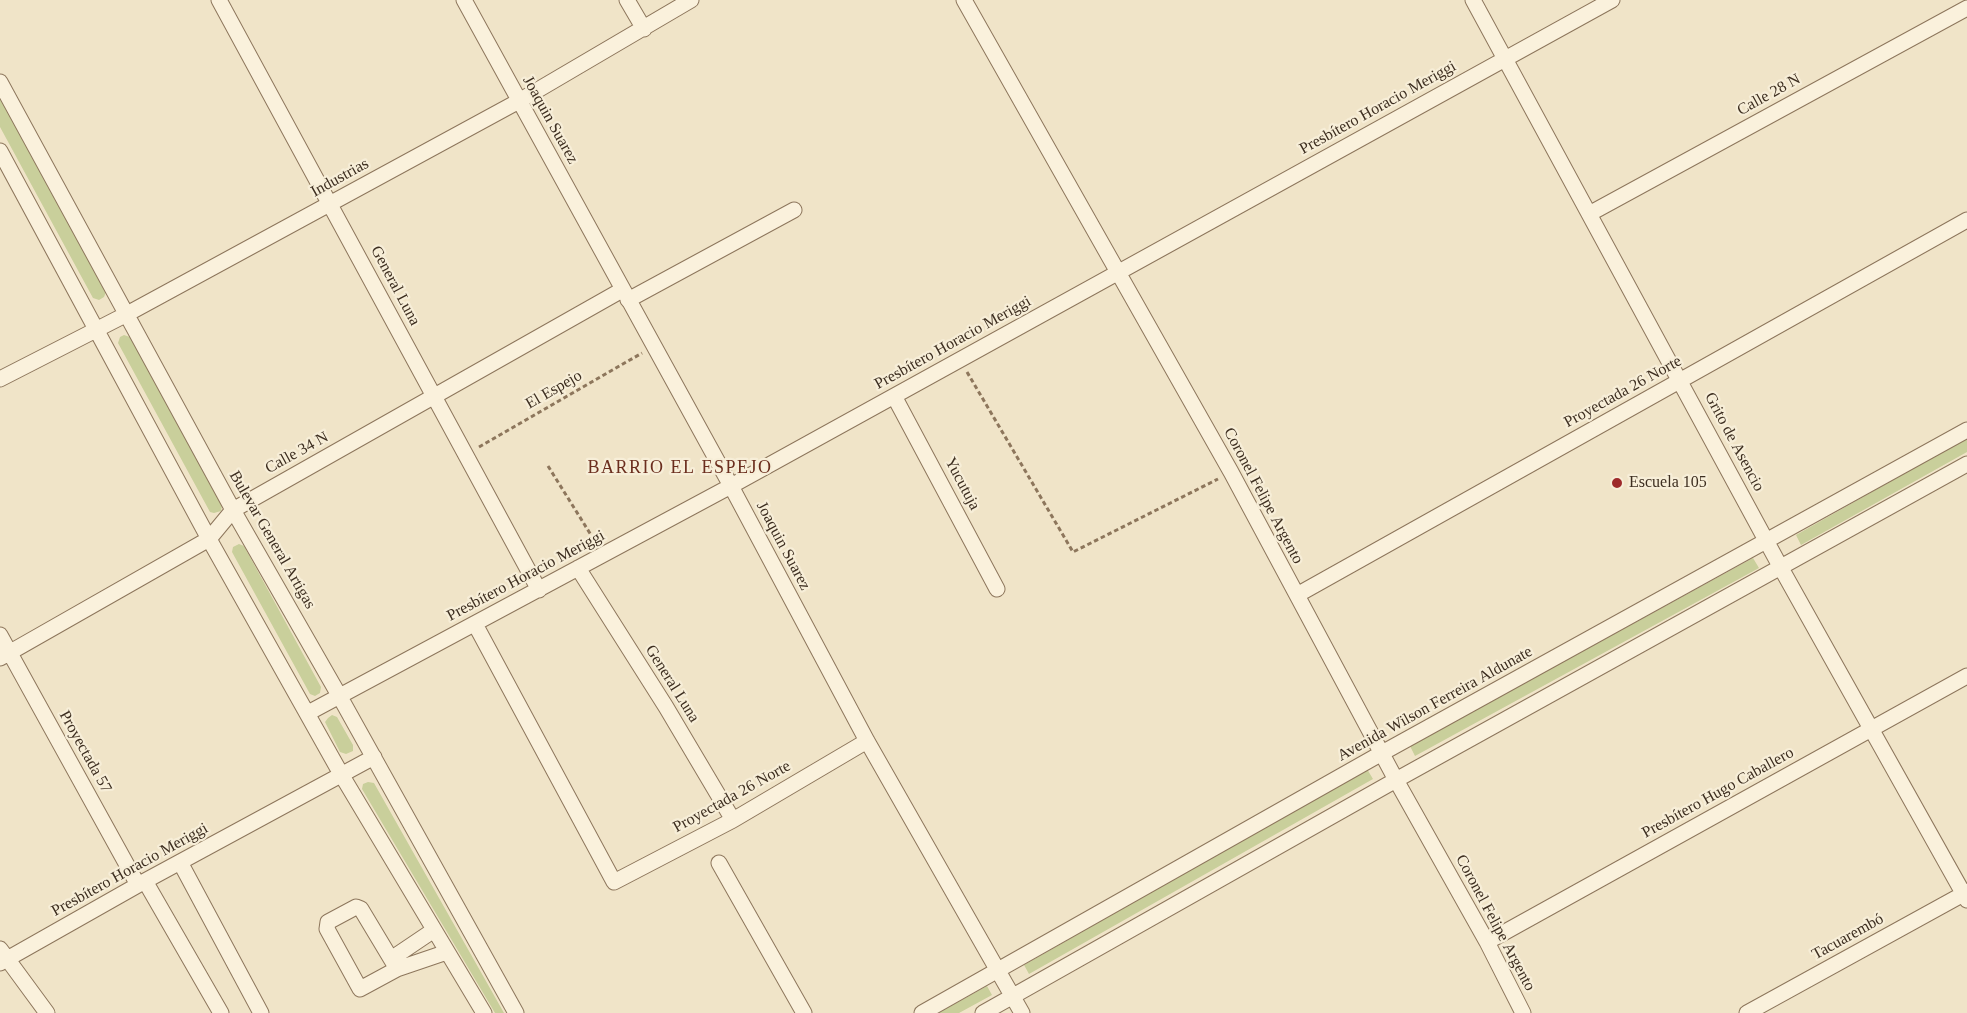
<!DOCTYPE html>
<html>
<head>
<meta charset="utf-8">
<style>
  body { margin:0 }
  canvas { display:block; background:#f0e4c8 }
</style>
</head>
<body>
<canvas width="1967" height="1013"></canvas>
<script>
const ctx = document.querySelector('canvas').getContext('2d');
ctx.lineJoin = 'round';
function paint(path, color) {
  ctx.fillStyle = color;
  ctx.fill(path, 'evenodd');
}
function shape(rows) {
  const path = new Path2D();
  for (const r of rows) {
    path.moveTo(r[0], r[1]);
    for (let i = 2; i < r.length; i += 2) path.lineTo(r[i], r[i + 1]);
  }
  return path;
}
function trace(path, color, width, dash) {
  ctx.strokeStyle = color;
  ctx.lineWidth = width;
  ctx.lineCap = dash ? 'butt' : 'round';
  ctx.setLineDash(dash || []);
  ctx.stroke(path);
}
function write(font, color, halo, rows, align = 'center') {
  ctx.font = font + ' Georgia,serif';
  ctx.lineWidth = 4.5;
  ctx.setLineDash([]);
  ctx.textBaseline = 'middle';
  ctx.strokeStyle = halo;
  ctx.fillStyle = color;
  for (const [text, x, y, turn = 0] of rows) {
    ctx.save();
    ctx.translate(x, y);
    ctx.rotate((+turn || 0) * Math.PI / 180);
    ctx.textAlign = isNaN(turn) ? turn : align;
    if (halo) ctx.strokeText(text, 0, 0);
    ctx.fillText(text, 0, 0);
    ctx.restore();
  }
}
paint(shape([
  [0,98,106,292,104,297,99,300,93,298,0,127],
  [124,335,130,337,222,506,221,511,214,513,210,512,118,343,120,337],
  [1967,438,1967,452,1801,545,1796,535],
  [239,544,244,546,321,687,320,693,315,696,310,694,232,552,233,547],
  [1753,558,1759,568,1415,756,1410,746],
  [332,715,337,717,353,745,353,751,346,754,340,752,325,722,328,718],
  [1367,769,1373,779,1029,974,1024,965],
  [368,782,374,783,504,1013,495,1013,362,789,363,784],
  [987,986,992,995,959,1013,938,1013]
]), '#c9cf9b');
const minor = shape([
  [219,0,539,590],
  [464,0,731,486,867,741,1022,1013],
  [627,0,644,29],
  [964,0,1231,472,1396,780,1487,942,1523,1013],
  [1473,0,1781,568,1967,900],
  [0,82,233,510,340,697,516,1013],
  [0,151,209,539,341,774,484,1013],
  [1589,214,1967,8],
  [628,300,794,210],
  [0,379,127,314,519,101,691,0],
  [894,396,997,589],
  [578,568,666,707,733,820],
  [1297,595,1967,220],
  [475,624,614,882,733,820,867,741],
  [0,635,138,885],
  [0,658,209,539,233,510,622,290],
  [308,713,731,486,1612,0],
  [180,862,261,1013],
  [719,863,804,1013],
  [145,881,221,1013],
  [1487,942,1967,676],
  [0,949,47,1013],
  [391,959,434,930],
  [0,963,145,881,374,757],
  [397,969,361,909,356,907,328,922,327,929,360,989,397,969,447,952],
  [922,1013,1382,753,1967,430],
  [983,1013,1396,780,1967,464],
  [1747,1013,1967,892]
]);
trace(minor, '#8d765c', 17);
trace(shape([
  [967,372,1073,552,1218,479],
  [479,447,642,353],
  [548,466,596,543]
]), '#8d765c', 3, [4.5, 3]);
trace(minor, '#faf1dc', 15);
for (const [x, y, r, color] of [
  [1617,483,6,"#9e2a2b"]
]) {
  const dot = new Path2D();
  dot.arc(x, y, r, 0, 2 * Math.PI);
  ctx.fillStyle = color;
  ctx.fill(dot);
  trace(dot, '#f7eed8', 2);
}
write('16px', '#3d2e20', '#f7eed8', [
  ["Calle 28 N",1769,95,-29],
  ["Presbítero Horacio Meriggi",1378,108,-29],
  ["Joaquin Suarez",550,120,61],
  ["Industrias",340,178,-29],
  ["General Luna",395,286,62],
  ["Presbítero Horacio Meriggi",953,343,-29],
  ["El Espejo",554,390,-30],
  ["Proyectada 26 Norte",1623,392,-29],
  ["Grito de Asencio",1734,442,62],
  ["Calle 34 N",297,453,-29],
  ["Yucutuja",962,484,62],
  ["Coronel Felipe Argento",1263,496,62],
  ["Bulevar General Artigas",272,540,60],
  ["Joaquin Suarez",783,546,62],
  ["Presbítero Horacio Meriggi",526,576,-28],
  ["General Luna",672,684,58],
  ["Avenida Wilson Ferreira Aldunate",1435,704,-29],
  ["Proyectada 57",85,752,61],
  ["Presbítero Hugo Caballero",1718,793,-29],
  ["Proyectada 26 Norte",732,797,-29],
  ["Presbítero Horacio Meriggi",130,870,-29],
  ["Coronel Felipe Argento",1495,923,62],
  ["Tacuarembó",1848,937,-29]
]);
write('16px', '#3d2e20', '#f7eed8', [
  ["Escuela 105",1629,483]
], 'left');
ctx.letterSpacing = '1.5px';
write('18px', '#6b2e1e', '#f7eed8', [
  ["BARRIO EL ESPEJO",680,468]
]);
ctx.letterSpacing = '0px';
</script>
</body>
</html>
